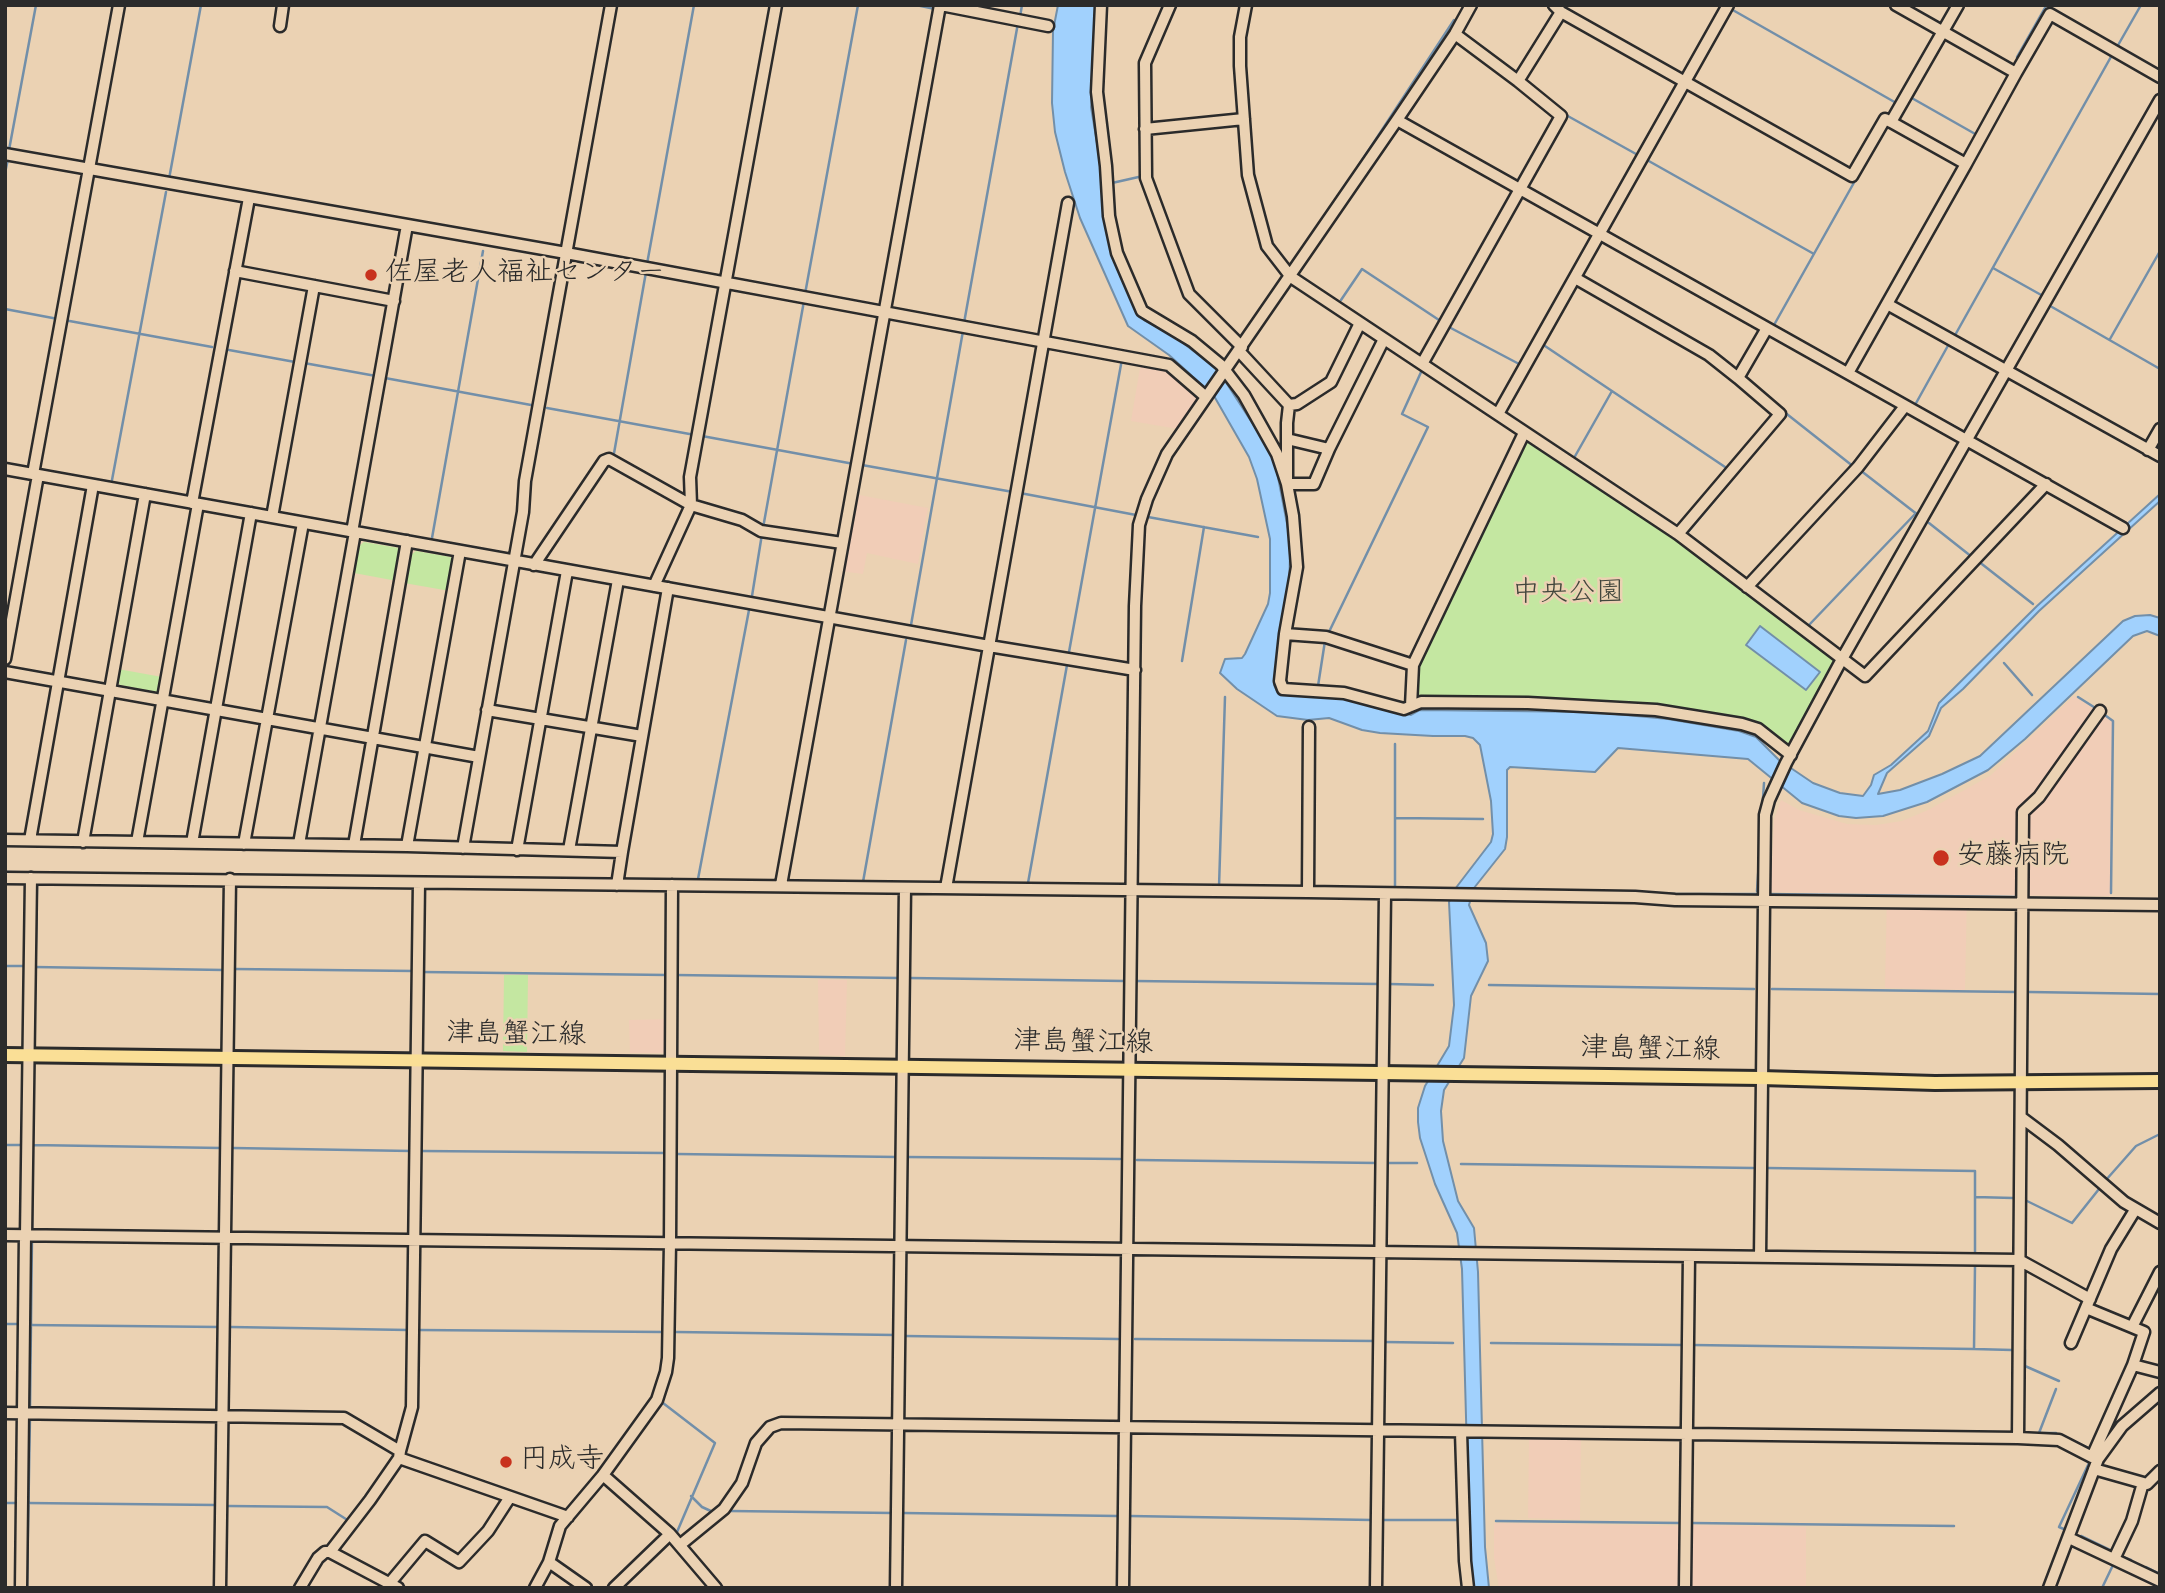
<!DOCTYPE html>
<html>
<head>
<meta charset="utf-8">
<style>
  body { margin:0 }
  #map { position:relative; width:2165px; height:1593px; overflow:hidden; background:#ebd2b3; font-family:"Indie Flower",sans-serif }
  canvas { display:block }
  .frame { position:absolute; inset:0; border:7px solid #2b2b2b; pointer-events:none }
</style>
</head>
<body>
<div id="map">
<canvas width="2165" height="1593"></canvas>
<div class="frame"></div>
</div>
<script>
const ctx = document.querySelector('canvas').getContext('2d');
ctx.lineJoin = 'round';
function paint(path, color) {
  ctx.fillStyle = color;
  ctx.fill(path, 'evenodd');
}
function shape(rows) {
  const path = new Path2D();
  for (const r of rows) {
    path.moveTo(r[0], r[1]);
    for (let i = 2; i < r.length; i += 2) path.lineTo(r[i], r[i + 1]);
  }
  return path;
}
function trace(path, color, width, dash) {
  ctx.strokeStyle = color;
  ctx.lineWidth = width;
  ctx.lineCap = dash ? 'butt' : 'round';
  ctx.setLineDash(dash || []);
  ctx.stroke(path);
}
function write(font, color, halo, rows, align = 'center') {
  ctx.font = font + ' "Indie Flower","Klee One",sans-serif';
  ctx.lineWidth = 5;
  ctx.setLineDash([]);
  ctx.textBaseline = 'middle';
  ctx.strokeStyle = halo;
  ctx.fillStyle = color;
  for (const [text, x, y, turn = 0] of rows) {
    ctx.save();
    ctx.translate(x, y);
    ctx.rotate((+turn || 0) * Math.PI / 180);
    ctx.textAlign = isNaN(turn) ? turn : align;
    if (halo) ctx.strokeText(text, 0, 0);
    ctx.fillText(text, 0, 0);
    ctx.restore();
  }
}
paint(shape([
  [1141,362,1163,366,1200,398,1178,429,1131,421],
  [854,494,928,508,918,564,867,553,863,574,841,571],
  [2074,696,2112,721,2110,896,1967,895,1965,990,1885,988,1887,894,1771,892,1774,820,1781,800,1799,810,1847,824,1876,825,1902,821,1928,810,1990,776],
  [818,979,847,980,845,1056,819,1055],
  [667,1019,667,1050,664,1053,630,1053,629,1020],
  [1529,1436,1581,1437,1580,1520,1528,1518],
  [1494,1523,1682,1526,1681,1588,1499,1588,1494,1558],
  [1690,1525,1806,1527,1806,1588,1690,1588]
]), '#f1cdb7');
paint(shape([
  [1524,440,1529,440,1690,549,1831,655,1834,663,1789,746,1785,746,1743,720,1418,699,1415,696,1417,667],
  [364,542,399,548,402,554,397,581,354,573,359,546],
  [416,551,451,557,455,563,450,591,404,583,408,557],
  [118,669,162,677,160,689,157,692,120,685,116,679],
  [504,975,528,975,527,1052,503,1051]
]), '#c4e7a1');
const water = shape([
  [1058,5,1095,5,1091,107,1102,173,1106,222,1115,262,1138,314,1144,320,1174,336,1218,370,1269,449,1277,472,1289,534,1290,556,1289,586,1274,685,1278,693,1348,699,1411,715,1420,710,1594,712,1668,719,1739,731,1756,737,1779,760,1813,783,1840,793,1863,796,1871,785,1874,775,1891,765,1928,731,1939,703,2037,606,2160,494,2160,501,2039,611,1963,689,1941,708,1929,736,1887,773,1878,794,1900,790,1942,774,1980,756,2123,621,2135,616,2150,615,2160,618,2160,636,2147,631,2133,636,2025,739,1988,770,1927,802,1883,816,1856,818,1839,816,1802,803,1748,759,1618,748,1595,772,1510,767,1507,770,1507,837,1505,849,1474,888,1469,905,1486,943,1488,961,1471,996,1464,1058,1444,1090,1441,1111,1443,1141,1458,1201,1474,1228,1478,1272,1485,1547,1489,1588,1472,1588,1470,1565,1462,1269,1457,1233,1435,1184,1420,1138,1418,1122,1418,1108,1425,1086,1449,1046,1454,1005,1449,902,1455,889,1491,842,1493,834,1491,801,1480,745,1473,738,1465,736,1433,736,1380,733,1362,730,1329,718,1308,720,1277,716,1237,689,1220,673,1225,659,1242,658,1245,654,1268,604,1270,593,1270,539,1257,479,1249,457,1214,396,1169,355,1128,326,1080,218,1065,172,1055,132,1052,103,1053,31,1058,5],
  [1760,626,1820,672,1806,690,1746,645,1760,626]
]);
paint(water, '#a1d1fd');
trace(water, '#728fa9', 2);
trace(shape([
  [916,5,935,9],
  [1731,9,1898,104],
  [944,11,956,13],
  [1020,17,1022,5],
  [2117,47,2141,5],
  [2017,57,2046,6,2050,5],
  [1910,97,1977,135,1978,133],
  [1566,115,1636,154],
  [9,150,36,5],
  [1647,160,1814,254],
  [1359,165,1454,20],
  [5,173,8,159],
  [169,179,201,5],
  [1112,183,1143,176],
  [647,264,694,5],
  [1993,268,2043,296],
  [805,294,858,5],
  [1341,300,1362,269,1442,322],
  [2052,307,2160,369],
  [5,309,58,319],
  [64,320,212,347],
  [1659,321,1678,331],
  [964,323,1018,23],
  [1774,325,1865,163],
  [1447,326,1521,365],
  [1954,337,2112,55],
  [2110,339,2160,251],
  [1950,342,1915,405,1959,429],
  [1542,344,1728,469],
  [229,350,295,362],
  [304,363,376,376],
  [385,378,531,405],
  [1745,379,1753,361],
  [547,408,695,435],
  [1783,411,1854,467],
  [702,436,854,464],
  [1574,458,1612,391],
  [613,459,646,272],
  [862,465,1013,492],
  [1860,470,1918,515],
  [112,480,166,192],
  [1020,493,1136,515],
  [1148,517,1258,537],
  [1929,523,1972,557],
  [763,528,804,301],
  [1688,532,1787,414],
  [432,538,483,251],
  [1978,561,2033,604],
  [752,596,762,534],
  [911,625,963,331],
  [1809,625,1916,513],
  [1328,634,1428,427,1402,414,1422,370],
  [1069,652,1122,359],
  [1182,661,1204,527],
  [2004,663,2032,695],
  [1318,686,1325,641],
  [2078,697,2097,709],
  [2102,713,2113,721,2111,893],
  [1396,818,1483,819],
  [5,872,415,878],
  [698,879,749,610],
  [642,880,779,881],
  [786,881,940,883],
  [863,882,906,640],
  [957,883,1101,885],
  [1028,883,1067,665],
  [1219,887,1225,697],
  [1357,888,1413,889],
  [1395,888,1395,744],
  [1757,891,1764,783],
  [1655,894,1761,894],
  [1767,894,2019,897],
  [2028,898,2160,900],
  [5,966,25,966],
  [34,967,224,970],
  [234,969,414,971],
  [422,972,667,975],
  [675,975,899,978],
  [910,978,1125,981],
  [1135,981,1380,984],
  [1389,984,1433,985],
  [1489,985,1754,989],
  [1772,989,2017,992],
  [2029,992,2160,994],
  [34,1041,37,886],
  [5,1145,23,1145],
  [32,1145,221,1148],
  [233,1148,411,1151],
  [421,1151,665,1153],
  [677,1154,897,1157],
  [906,1157,1120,1159],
  [1137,1160,1377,1163],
  [1387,1163,1417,1163],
  [1461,1164,1753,1168],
  [1767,1168,1975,1171,1975,1253],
  [2106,1180,2136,1146,2160,1134],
  [1975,1197,2013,1198],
  [2027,1201,2072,1223,2099,1189],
  [32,1231,33,1068],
  [1975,1265,1974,1349,2012,1350],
  [5,1324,20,1324],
  [29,1325,219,1327],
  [231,1327,408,1330],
  [419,1330,663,1332],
  [676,1332,895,1335],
  [905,1336,1118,1339],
  [1135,1339,1376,1341],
  [1384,1342,1453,1343],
  [1491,1343,1682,1345],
  [1693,1345,1974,1349],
  [2025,1350,2025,1366,2059,1381],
  [2056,1389,2039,1433,2056,1433],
  [663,1403,715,1443,677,1532],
  [30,1409,32,1238],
  [2067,1438,2090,1449],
  [691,1496,702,1507,713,1512],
  [5,1503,17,1503],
  [27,1503,216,1505],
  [228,1506,327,1507,349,1521],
  [730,1511,893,1513],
  [903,1513,1117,1516],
  [1130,1516,1372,1520],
  [1381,1520,1458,1520],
  [1496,1521,1680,1523],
  [1692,1523,1954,1526],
  [2066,1530,2059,1527,2089,1463],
  [2081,1536,2112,1551],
  [673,1545,702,1579],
  [2120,1556,2131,1560],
  [2146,1567,2160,1574],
  [706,1585,709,1588],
  [27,1588,30,1416],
  [2102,1588,2113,1565]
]), '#728fa9', 2.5);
const minor = shape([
  [941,5,1048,26],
  [1101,5,1097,92,1106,166,1109,216,1117,253,1142,311,1192,341,1221,365,1244,395,1277,454,1287,484,1293,516,1297,567,1285,634,1326,637,1413,665],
  [1170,5,1145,63,1146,178,1189,294,1242,347],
  [1246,5,1240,37,1240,66,1248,175,1267,246,1291,277,1678,534,1865,676,2046,484],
  [1896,5,2016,73,2050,14,2160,77],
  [1958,5,1891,122,1966,164,2016,73],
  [1561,12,1852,176,1885,119,1891,122],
  [280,26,283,5],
  [1455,34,1518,81,1561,12,1554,5],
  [1397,120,2123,528],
  [1145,129,1244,119],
  [5,154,566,253,1169,365,1206,397],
  [235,271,394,301],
  [1575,278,1709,355,1738,378],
  [1887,304,2160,456],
  [1360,323,1331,382,1297,404,1289,405,1287,423,1287,484,1314,484,1329,449,1384,339],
  [1239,351,1289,405],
  [1422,364,1561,116,1518,81],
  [1848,373,1966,164],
  [1498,414,1728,5],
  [1287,439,1329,449],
  [2148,450,2160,429],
  [5,469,989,646,1135,670],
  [33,474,119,5],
  [192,503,249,198],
  [272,517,314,286],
  [352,532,407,225],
  [1678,534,1780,414,1738,378,1767,328],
  [534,565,604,461,609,459,691,505,742,520,761,531,842,543],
  [654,586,691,505,690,477,776,5],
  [1747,587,1858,467,1905,406],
  [1285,634,1280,681,1283,689,1344,693,1404,709,1421,702,1528,703,1656,710,1742,724,1758,729,1791,755],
  [5,659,38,475],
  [5,672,479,757],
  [1411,706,1413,665,1524,433],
  [487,710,642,736],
  [5,840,407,846,622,852,668,588],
  [30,840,93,485],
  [83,842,145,494],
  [137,842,198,504],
  [192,843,251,513],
  [244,844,303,523],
  [299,844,355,532],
  [354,845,407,541],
  [407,846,460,551],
  [463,848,523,512,525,481,611,5],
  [517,850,567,571],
  [569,850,618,580],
  [5,878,1308,892,1635,897,1675,900,2160,905],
  [617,885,622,852],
  [781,885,940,5],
  [946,888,1068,203],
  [1308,892,1309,727],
  [2022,1118,2058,1145,2124,1202,2160,1223],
  [5,1235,2019,1260,2090,1299],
  [26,1235,31,878],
  [1760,1257,1765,815,1769,800,1786,763,1842,659,2160,100],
  [2086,1308,2132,1327],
  [2071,1343,2111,1249,2135,1210],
  [2133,1365,2160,1372],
  [5,1413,344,1418,400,1451,399,1458,370,1500,330,1552,325,1552,318,1558,300,1588],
  [1461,1432,1465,1561,1468,1588],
  [2018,1438,2023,812,2039,797,2100,711],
  [400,1451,412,1407,419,883],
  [399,1458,568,1517],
  [2098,1459,2092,1457,2133,1365,2144,1332,2132,1327,2160,1272],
  [2094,1469,2147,1484,2160,1471],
  [603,1475,670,1534],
  [2069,1538,2160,1581],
  [680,1545,724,1509,742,1483,756,1443,770,1427,781,1423,2018,1438,2059,1440,2092,1457],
  [330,1552,398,1588],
  [2114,1559,2132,1521,2143,1483],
  [549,1562,586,1588],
  [389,1584,425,1541,459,1562,488,1531,510,1497],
  [21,1588,25,1235],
  [220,1588,230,879],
  [535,1588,549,1562,560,1526,603,1475,657,1400,666,1372,668,1358,670,1243,672,885],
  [614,1588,670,1534,716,1588],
  [896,1588,905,888],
  [1123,1588,1135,606,1139,525,1147,499,1167,454,1397,120,1455,34,1471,5],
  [1376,1588,1385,894],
  [1685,1588,1689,1256],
  [2049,1588,2098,1459,2122,1426,2160,1393]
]);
const major = shape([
  [5,1055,1761,1078,1935,1083,2160,1081]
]);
trace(minor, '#2b2b2b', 15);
trace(major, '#2b2b2b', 18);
trace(minor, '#ebd2b3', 10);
trace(major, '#fadf96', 12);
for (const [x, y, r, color] of [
  [371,275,7,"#c8321e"],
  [1941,858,9,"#c8321e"],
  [506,1462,7,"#c8321e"]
]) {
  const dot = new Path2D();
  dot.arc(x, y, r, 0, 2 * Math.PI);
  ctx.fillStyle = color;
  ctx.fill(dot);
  trace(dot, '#ebd2b3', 2.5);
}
write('28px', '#2b2b2b', '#ebd2b3', [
  ["佐屋老人福祉センター",385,275],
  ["安藤病院",1957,858],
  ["円成寺",520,1462]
], 'left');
write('28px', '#42473d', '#ebd2b3', [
  ["中央公園",1568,595]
]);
write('28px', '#2b2b2b', '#ebd2b3', [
  ["津島蟹江線",516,1037,1],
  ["津島蟹江線",1083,1045,1],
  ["津島蟹江線",1650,1052,1]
]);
</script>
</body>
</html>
